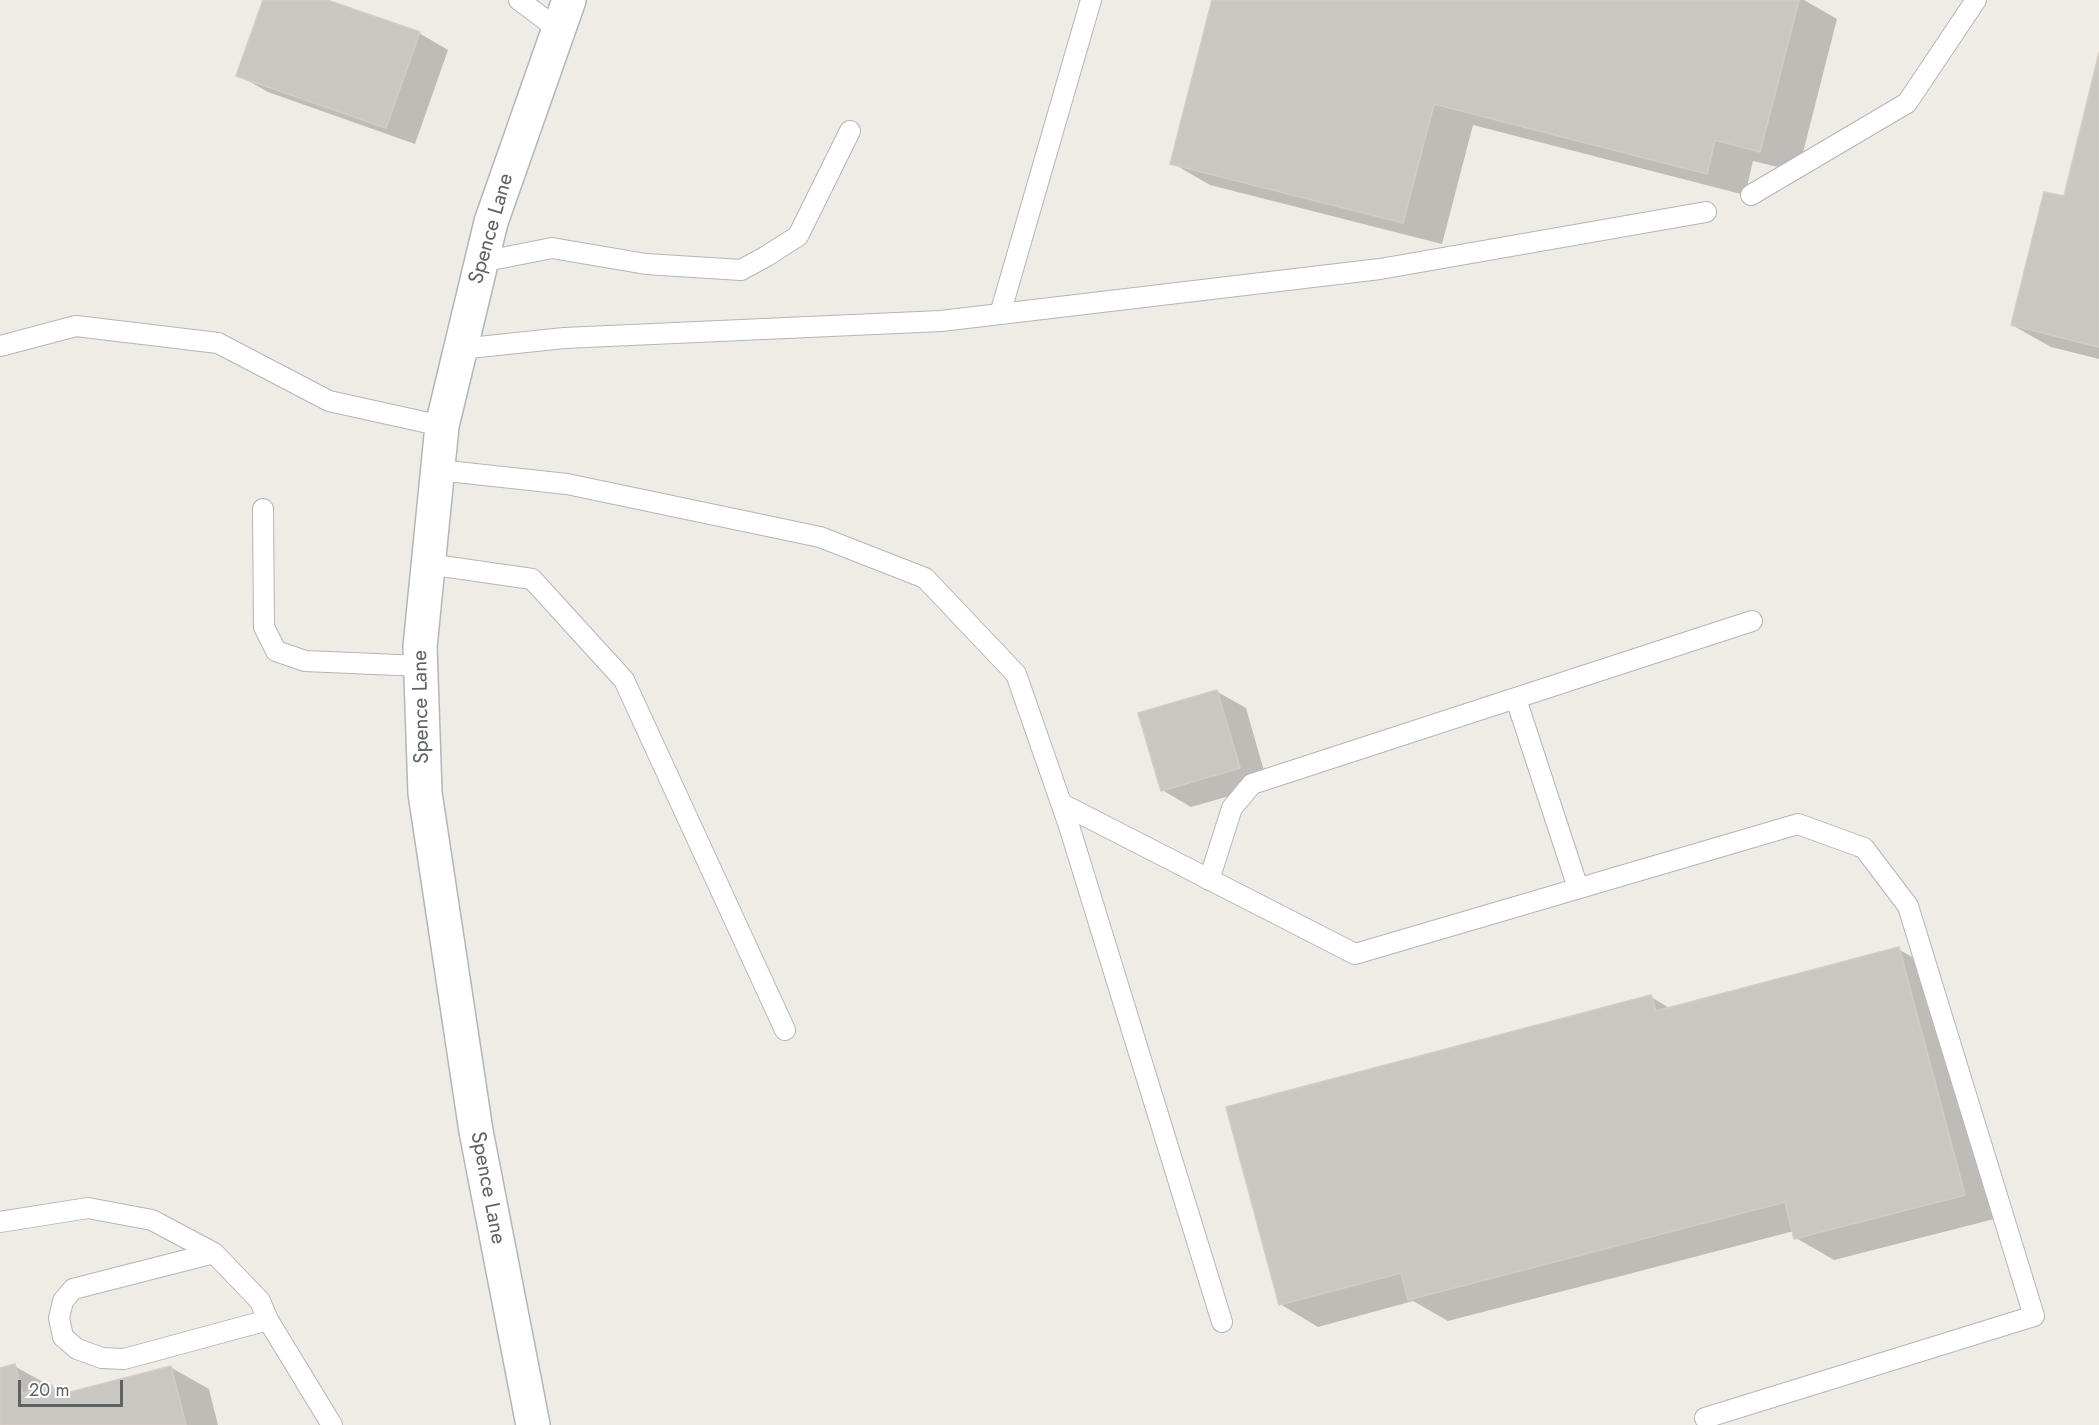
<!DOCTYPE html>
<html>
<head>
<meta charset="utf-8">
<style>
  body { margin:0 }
  #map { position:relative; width:2099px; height:1425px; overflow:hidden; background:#efebe5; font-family:Jost,sans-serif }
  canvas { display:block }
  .scale { position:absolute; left:18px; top:1380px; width:105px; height:27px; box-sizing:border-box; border:3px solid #5d6265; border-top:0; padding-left:8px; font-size:18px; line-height:21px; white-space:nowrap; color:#5d6265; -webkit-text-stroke:4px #fff; paint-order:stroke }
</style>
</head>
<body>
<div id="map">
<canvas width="2099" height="1425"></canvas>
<div class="scale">20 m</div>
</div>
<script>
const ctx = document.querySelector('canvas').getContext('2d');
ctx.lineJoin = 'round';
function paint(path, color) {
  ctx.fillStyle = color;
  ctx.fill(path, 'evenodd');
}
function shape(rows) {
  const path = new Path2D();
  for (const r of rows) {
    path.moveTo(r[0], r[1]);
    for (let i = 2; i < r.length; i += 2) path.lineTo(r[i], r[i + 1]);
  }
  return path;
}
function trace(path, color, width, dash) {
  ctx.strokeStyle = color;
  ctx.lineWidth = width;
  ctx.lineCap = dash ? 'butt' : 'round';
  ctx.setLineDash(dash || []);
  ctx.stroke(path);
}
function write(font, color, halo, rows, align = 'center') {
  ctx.font = font + ' Jost,sans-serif';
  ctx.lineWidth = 4.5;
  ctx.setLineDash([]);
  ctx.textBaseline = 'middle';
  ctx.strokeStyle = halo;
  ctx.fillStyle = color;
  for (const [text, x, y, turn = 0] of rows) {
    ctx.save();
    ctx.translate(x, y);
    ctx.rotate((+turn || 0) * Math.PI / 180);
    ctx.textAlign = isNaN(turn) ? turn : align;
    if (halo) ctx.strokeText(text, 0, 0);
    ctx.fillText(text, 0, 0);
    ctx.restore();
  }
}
paint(shape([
  [265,0,322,0,419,33,448,50,415,144,268,92,238,75],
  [1214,0,1804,0,1837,19,1798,172,1753,161,1745,195,1473,125,1442,244,1210,185,1172,163],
  [2099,59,2099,359,2051,347,2012,325,2065,198],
  [1216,691,1246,708,1268,785,1191,807,1162,790],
  [1898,949,1937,971,2002,1217,1834,1260,1796,1238,1794,1231,1448,1321,1413,1301,1318,1327,1280,1304,1651,997,1671,1009],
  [14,1366,65,1394,170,1367,209,1389,218,1425,0,1425,0,1370]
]), '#0003');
const building = shape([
  [263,0,327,0,420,32,386,128,236,76,263,0],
  [1212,0,1799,0,1760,152,1715,140,1707,174,1434,104,1403,223,1170,164,1212,0],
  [2099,53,2099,347,2011,325,2044,192,2064,196,2099,53],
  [1217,690,1240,768,1161,791,1138,713,1217,690],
  [1899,947,1965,1195,1794,1239,1785,1202,1408,1300,1401,1273,1279,1305,1226,1107,1651,995,1656,1011,1899,947],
  [15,1364,22,1393,52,1385,55,1396,171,1366,186,1425,0,1425,0,1368,15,1364]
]);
paint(building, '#cac6c1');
trace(building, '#d4ccc3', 1.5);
const lane = shape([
  [519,0,559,30],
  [1751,195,1907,103,1976,0],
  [481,262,552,248,646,264,741,270,765,257,798,236,850,131],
  [1000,314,1091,0],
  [0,346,76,326,218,343,329,401,442,426],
  [460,349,564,338,941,321,1380,269,1706,212],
  [438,470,567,484,820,537,925,578,1016,674,1069,826,1222,1322],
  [263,509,264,627,276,651,305,661,421,666],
  [428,564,532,579,624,680,785,1030],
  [1516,699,1578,888],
  [1062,804,1355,954,1798,824,1864,848,1908,906,2034,1316,1705,1418],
  [1209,880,1232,808,1252,784,1752,621],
  [0,1222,88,1208,152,1220,214,1253,260,1301,268,1320,332,1425],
  [214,1253,73,1289,63,1301,59,1318,63,1337,77,1349,102,1358,124,1359,268,1320]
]);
const secondary = shape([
  [533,1425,476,1131,425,793,420,647,442,426,491,222,569,0]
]);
trace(lane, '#b2b6ba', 22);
trace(secondary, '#b1b6ba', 36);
trace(lane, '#fff', 20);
trace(secondary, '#fff', 33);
write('21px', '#5d6265', '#fff', [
  ["Spence Lane",492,229,-74],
  ["Spence Lane",422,707,-91],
  ["Spence Lane",487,1188,79]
]);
</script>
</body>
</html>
